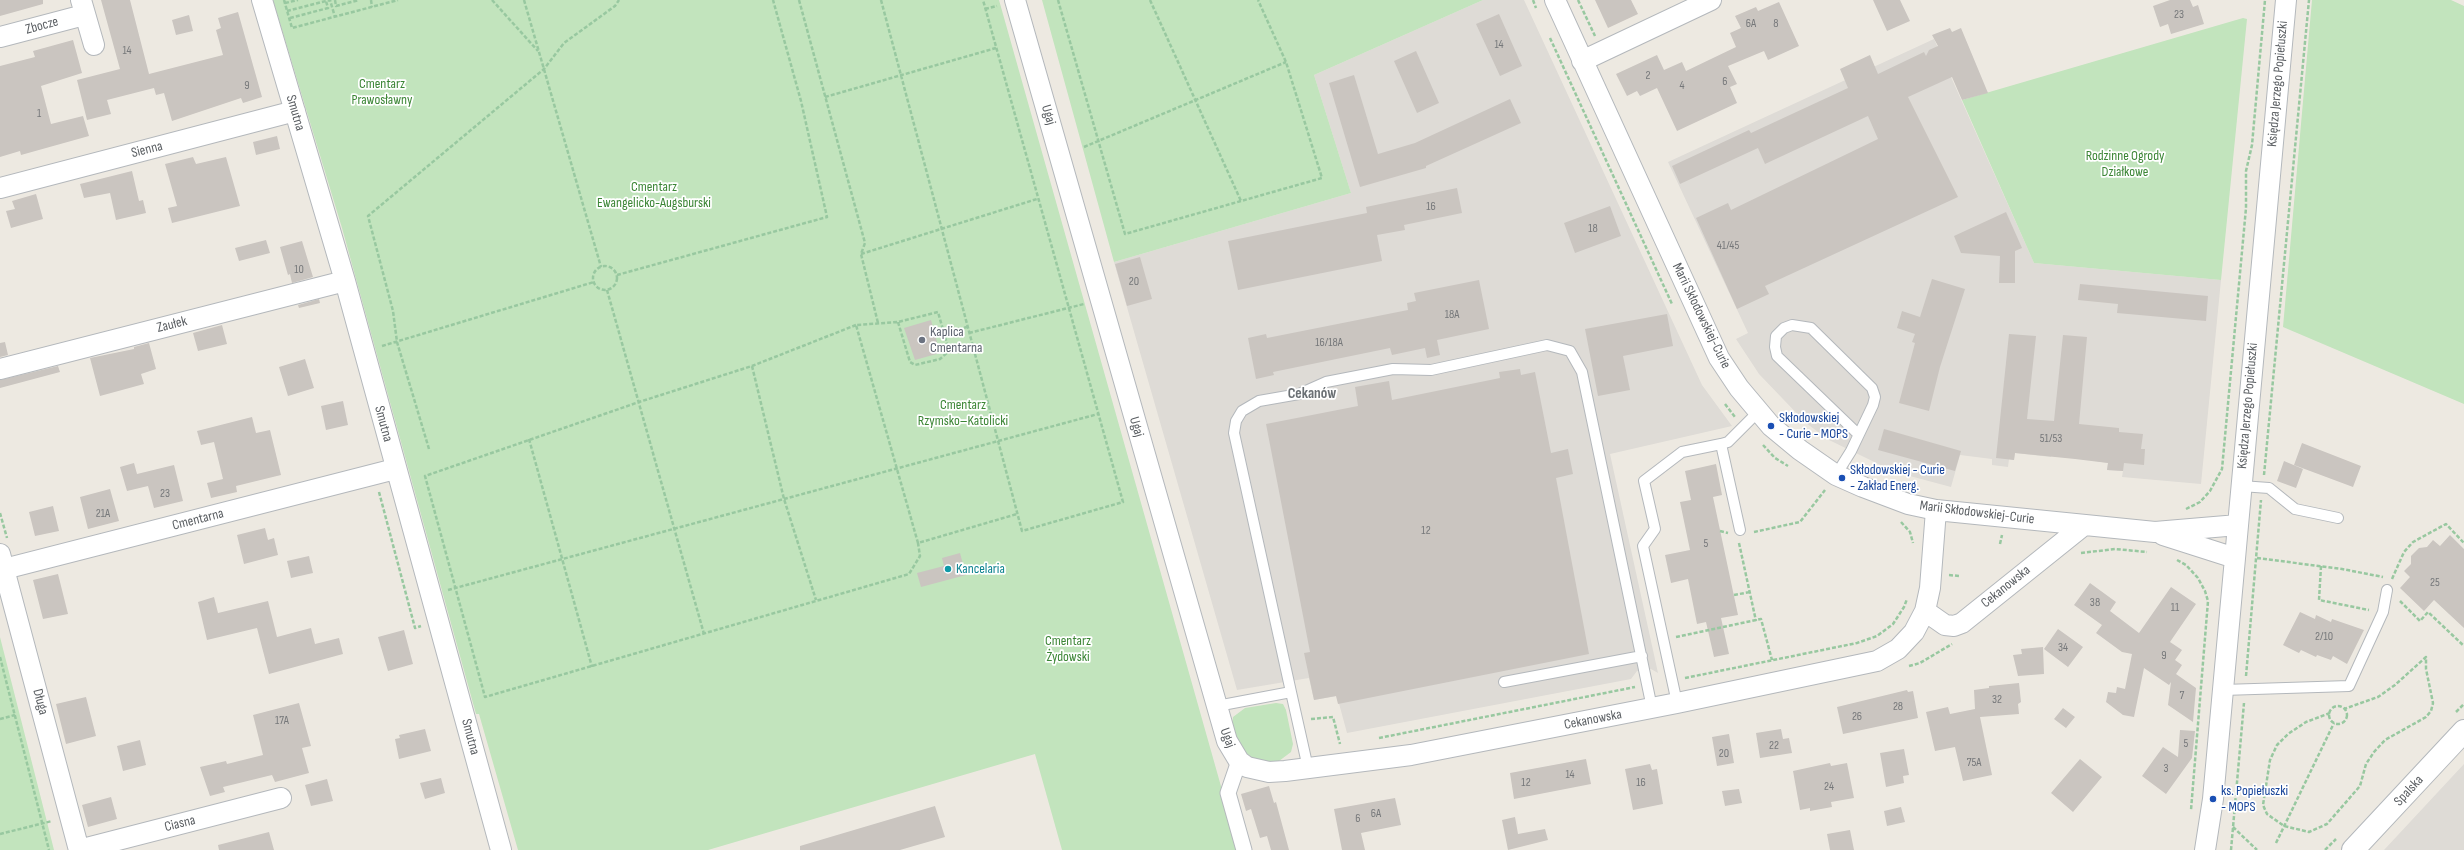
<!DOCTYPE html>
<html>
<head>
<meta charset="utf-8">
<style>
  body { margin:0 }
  canvas { display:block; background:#ede9e1 }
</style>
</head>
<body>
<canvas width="2464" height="850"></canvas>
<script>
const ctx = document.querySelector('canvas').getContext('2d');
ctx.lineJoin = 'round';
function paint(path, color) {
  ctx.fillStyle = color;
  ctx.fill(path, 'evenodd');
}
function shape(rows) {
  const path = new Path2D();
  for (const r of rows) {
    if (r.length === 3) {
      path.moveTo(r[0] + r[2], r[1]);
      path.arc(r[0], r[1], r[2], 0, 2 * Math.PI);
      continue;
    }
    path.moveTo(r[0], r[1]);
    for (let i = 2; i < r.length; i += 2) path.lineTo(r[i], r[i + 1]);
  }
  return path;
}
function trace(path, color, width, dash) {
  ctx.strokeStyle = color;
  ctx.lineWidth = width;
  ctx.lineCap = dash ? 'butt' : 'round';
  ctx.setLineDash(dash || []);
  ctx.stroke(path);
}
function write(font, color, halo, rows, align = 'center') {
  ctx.font = font + ' "Sofia Sans Condensed",sans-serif';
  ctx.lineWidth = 3.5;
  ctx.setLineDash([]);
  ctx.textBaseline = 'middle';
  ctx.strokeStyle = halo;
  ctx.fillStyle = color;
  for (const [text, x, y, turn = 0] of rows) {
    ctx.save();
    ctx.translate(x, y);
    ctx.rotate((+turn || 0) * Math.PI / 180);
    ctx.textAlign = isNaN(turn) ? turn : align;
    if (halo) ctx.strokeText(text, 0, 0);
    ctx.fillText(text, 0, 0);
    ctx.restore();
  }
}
paint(shape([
  [1483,0,1524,0,1702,385,1732,426,1610,454,1658,673,1651,669,1637,671,1631,679,1347,733,1337,696,1314,700,1309,678,1237,690,1114,262,1351,193,1314,75],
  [1934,39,2034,263,2221,280,2201,484,2122,477,2123,471,2107,470,2108,463,2051,454,2051,457,2015,453,2014,460,2009,459,2008,467,1992,465,1992,459,1960,455,1951,487,1895,472,1829,440,1806,423,1759,374,1736,339,1748,333,1668,162],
  [2464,764,2464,850,2384,850]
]), '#dedbd6');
paint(shape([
  [273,0,999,0,1239,850,1062,850,1035,754,708,850,518,850,479,714,476,714,342,228],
  [1042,0,1483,0,1314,75,1351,193,1114,262],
  [2312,0,2451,0,2464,6,2464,404,2283,327],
  [2243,18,2247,19,2221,280,2034,263,1962,100],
  [0,637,47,822,54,850,0,850],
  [1276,703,1283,704,1286,710,1293,744,1291,752,1279,761,1258,762,1242,750,1232,725,1233,717,1245,708]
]), '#c2e4bd');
paint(shape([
  [0,0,43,0,43,4,0,16],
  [101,0,130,0,149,74,223,55,216,30,221,28,218,18,238,12,262,97,243,103,241,98,172,121,164,93,156,95,154,88,107,100,111,114,87,120,77,80,120,69],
  [1595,0,1631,0,1638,14,1608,28],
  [1873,0,1900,0,1910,21,1887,31],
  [2170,0,2190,0,2193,7,2198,5,2204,24,2171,34,2168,24,2160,27,2153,6],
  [1779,2,1799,46,1768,60,1764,51,1728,66,1737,84,1730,87,1737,103,1677,131,1657,88,1640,96,1637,91,1627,96,1616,74,1657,55,1664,70,1682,62,1686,71,1736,47,1730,33,1741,28,1735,16,1756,7,1758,11],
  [1499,14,1522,66,1500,76,1476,24],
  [189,15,193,31,176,35,172,20],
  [1950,28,1952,32,1961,28,1988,93,1962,100,1952,77,1908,97,1958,197,1765,286,1769,294,1737,309,1696,218,1728,203,1731,210,1878,139,1868,116,1765,164,1758,148,1680,184,1672,166,1749,130,1751,133,1848,88,1840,69,1870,55,1878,74,1924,52,1926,56,1929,50,1938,46,1932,35],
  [73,40,82,73,41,86,51,124,83,116,89,136,21,155,20,151,0,157,0,66,35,57,33,51],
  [1416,51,1439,103,1417,113,1394,61],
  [1354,75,1378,154,1415,143,1510,99,1521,123,1426,166,1426,168,1360,187,1329,83],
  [277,136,280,149,256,155,253,142],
  [193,157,196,164,226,157,240,206,172,223,168,208,177,206,165,164],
  [132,171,139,201,143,200,146,213,116,220,110,193,84,198,80,184],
  [1457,188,1462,213,1404,225,1405,230,1377,235,1382,261,1238,290,1228,241,1367,213,1366,207],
  [36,194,43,219,11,228,6,211,15,209,12,201],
  [1610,206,1621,236,1575,253,1564,223],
  [2006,212,2022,248,2015,251,2015,283,1999,283,2000,256,1961,253,1954,236],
  [266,240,270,253,239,261,235,248],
  [302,241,313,277,292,283,290,274,288,275,280,247],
  [1140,257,1152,299,1127,306,1115,264],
  [1932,279,1965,289,1940,367,1929,411,1899,403,1915,343,1912,342,1915,334,1897,328,1902,311,1920,317],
  [1479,280,1489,329,1437,340,1440,355,1427,358,1425,348,1392,355,1390,348,1273,372,1274,375,1256,379,1248,338,1266,334,1267,338,1408,310,1407,303,1416,301,1414,293],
  [2080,284,2208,296,2206,321,2117,313,2118,304,2078,300],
  [319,299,320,303,299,308,298,305],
  [1667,314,1673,346,1623,356,1630,390,1598,396,1585,329],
  [931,320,940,353,915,360,904,328],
  [222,325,227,344,198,351,193,333],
  [2009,334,2036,336,2027,419,2054,421,2063,335,2087,337,2079,424,2119,428,2119,432,2143,434,2141,449,2145,449,2144,465,2124,463,2123,471,2107,470,2108,463,2075,459,2015,453,2014,460,1996,458],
  [5,342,8,355,0,357,0,343],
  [149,343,156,369,141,374,144,384,100,396,90,358,134,349,134,347],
  [305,359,314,388,288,396,279,367],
  [58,366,60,372,0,388,0,380],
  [1520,369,1521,375,1535,372,1551,453,1568,449,1573,474,1556,478,1589,654,1338,704,1336,696,1314,700,1304,653,1310,652,1266,424,1358,406,1355,387,1389,381,1392,400,1500,378,1499,372],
  [343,401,348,425,326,430,321,406],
  [252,417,256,433,270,430,281,475,236,486,237,492,211,498,207,483,223,479,214,442,201,445,197,431],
  [1884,429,1961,451,1955,471,1878,450],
  [2302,443,2361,466,2353,487,2294,465],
  [2284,461,2303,469,2296,488,2277,481],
  [134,463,137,474,174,465,183,501,154,508,148,486,127,491,120,467],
  [1716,464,1722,495,1713,497,1738,615,1721,618,1729,654,1714,657,1706,622,1697,624,1688,579,1671,583,1665,555,1690,550,1680,502,1691,500,1685,471],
  [110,489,119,521,88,529,80,497],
  [53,506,59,531,35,536,29,512],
  [265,528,268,540,274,538,278,555,244,564,237,535],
  [2450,535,2464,549,2464,628,2434,600,2424,611,2400,588,2410,577,2404,571,2411,564,2411,556,2419,548,2427,547,2433,540,2440,546],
  [960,553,966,575,921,587,917,573,944,566,942,558],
  [309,556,313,573,291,578,287,561],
  [58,574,68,614,43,619,33,580],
  [2090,583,2116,602,2110,611,2139,633,2171,587,2196,604,2170,642,2182,650,2175,660,2182,665,2176,674,2196,688,2193,722,2168,705,2171,682,2169,685,2144,668,2134,717,2123,715,2106,702,2108,692,2116,693,2117,687,2125,689,2132,654,2122,652,2096,633,2102,625,2074,605],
  [214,597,218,613,268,601,277,637,311,628,315,644,339,638,343,654,269,674,257,628,207,640,198,602],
  [2300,612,2315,619,2316,615,2331,622,2332,619,2364,630,2347,664,2333,656,2331,660,2317,655,2316,657,2301,650,2299,653,2283,645],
  [2058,629,2083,647,2068,667,2044,649],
  [404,630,413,664,388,671,378,637],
  [2043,647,2044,674,2018,676,2013,655,2022,654,2021,649],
  [2019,683,2021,702,2018,704,2019,714,1980,717,1992,775,1963,781,1955,747,1935,751,1926,712,1948,707,1950,714,1975,709,1974,690,1989,688,1989,686],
  [1907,690,1908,692,1913,691,1918,718,1843,734,1837,707],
  [86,697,96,736,66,744,56,704],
  [299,703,311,746,302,748,309,773,275,782,272,775,223,787,225,792,210,796,200,767,226,761,227,764,263,755,253,715],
  [2063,708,2075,717,2066,728,2054,719],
  [425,729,431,751,399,759,395,739,400,738,399,735],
  [1781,729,1783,739,1789,738,1792,753,1760,758,1756,733],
  [2180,730,2195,731,2192,758,2166,794,2142,776,2163,747,2178,757],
  [1729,734,1734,763,1717,766,1712,737],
  [140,740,146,765,123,771,117,746],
  [1904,749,1909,775,1903,776,1904,783,1886,787,1880,753],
  [1586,759,1591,784,1514,799,1510,773],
  [2080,759,2102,777,2073,812,2051,793],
  [1830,763,1831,766,1847,763,1854,798,1831,802,1832,807,1810,811,1810,808,1800,810,1793,771],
  [1650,764,1652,770,1657,769,1663,804,1633,810,1625,769],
  [441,778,445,793,425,799,420,783],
  [327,779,333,801,311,806,305,785],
  [1269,786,1274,803,1276,802,1289,850,1271,850,1267,836,1260,838,1251,809,1246,811,1241,794],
  [1739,789,1742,803,1725,806,1722,791],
  [111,797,117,819,88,827,82,805],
  [1395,798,1401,825,1361,833,1365,850,1342,850,1334,809],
  [935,806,945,837,900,850,800,850,800,846],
  [1901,807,1905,822,1887,826,1884,811],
  [1515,817,1518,834,1545,829,1548,840,1508,850,1502,820],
  [1850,830,1854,850,1830,850,1827,834],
  [269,832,274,850,219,850,218,845]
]), '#cac5c0');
const service = shape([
  [1721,444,1728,442,1759,411],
  [1836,475,1851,451,1873,405,1875,397,1872,388,1811,328,1792,325,1784,328,1776,336,1775,347,1777,356,1858,434],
  [2241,486,2269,488,2295,509,2338,518],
  [1504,682,1642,656],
  [2223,690,2349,686,2383,612,2387,590],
  [1291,692,1234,433,1236,421,1242,411,1259,401,1299,394,1326,382,1393,369,1431,370,1547,345,1570,351,1582,372,1652,708],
  [1677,703,1643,546,1655,529,1644,481,1682,452,1721,444,1740,530],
  [1217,706,1291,692,1308,768]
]);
const pedestrian = shape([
  [1239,761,1228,793,1244,850]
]);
const minor = shape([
  [81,0,94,45],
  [262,0,345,281,501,850],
  [1015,0,1227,741,1239,761,1247,767,1269,772,1285,771,1411,755,1677,703,1877,661,1898,649,1914,632,1925,611,1930,588,1936,510],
  [1555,0,1719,358,1739,388,1771,426,1800,450,1836,475,1863,487,1908,504,1936,510,2155,532,2238,525],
  [0,37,84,15],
  [1582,61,1711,0],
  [0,188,295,111],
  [0,369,345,281],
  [2163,535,2235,558],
  [0,554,79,850],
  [0,570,395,469],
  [1925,611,1945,625,1954,626,1962,623,2083,526],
  [79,850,281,798],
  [2205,850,2213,799,2286,0]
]);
const tertiary = shape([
  [2353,850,2464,731]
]);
trace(service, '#b4b8bc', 12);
trace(pedestrian, '#b4b8bc', 17);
trace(minor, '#b4b8bc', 22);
trace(tertiary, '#b4b8bc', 24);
trace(shape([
  [284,0,292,28,398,0],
  [335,0,336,6,359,0],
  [371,0,372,7],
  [492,0,538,51],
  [524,0,601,267],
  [799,0,865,243,861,254,878,323],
  [881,0,1022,531,1123,502,983,0],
  [1058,0,1125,234,1322,178,1286,62,1258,0],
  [1150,0,1241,201],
  [1533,0,1536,8],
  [1578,0,1595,36],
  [285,3,298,0],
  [985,9,997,6],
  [287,11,330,0,335,17],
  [290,18,328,8,326,1],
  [1550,38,1672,304],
  [825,97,996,48],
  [1084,147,1286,62],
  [861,254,1037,199],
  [605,278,12],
  [617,275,827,217,801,101,773,0],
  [607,290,704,634],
  [898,322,910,362,915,365,940,359,949,351,938,312,898,322,856,325,918,543,1017,514],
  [856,325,752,366,639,402,425,476,485,697,909,574,920,556,918,543],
  [969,333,1084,304],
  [935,335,967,327],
  [382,346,594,282],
  [752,366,784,499,816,600],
  [1725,404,1735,417],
  [529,439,592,667],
  [1763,445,1775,458,1788,466],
  [429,449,397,342,393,311,368,216,544,69,564,43,615,6,619,0],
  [2264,475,2309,0],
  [379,492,415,628,421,626],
  [2186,509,2200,502,2210,491,2222,469,2246,208,2246,171,2252,145,2265,0],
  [0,513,7,538],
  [1901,522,1910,532,1913,543],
  [1720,531,1728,533],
  [1754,532,1800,522,1825,490],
  [1739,543,1756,621],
  [2000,544,2002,535],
  [2081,553,2115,549,2147,552],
  [2257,558,2342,569,2383,577],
  [2177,560,2186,565,2198,578,2205,591,2208,601,2191,810],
  [2321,566,2319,600,2369,610],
  [1949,575,1959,576],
  [2392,579,2404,552,2413,542,2446,524,2464,543],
  [448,590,1098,414],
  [1734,595,1750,592],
  [2400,601,2420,621,2428,612,2464,646],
  [1676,637,1761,619,1772,660],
  [0,657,49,850],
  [1909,666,1920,663,1952,644],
  [2246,676,2261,500],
  [1685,678,1857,643,1877,636,1893,624,1904,607,1907,599],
  [2338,715,9],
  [2456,712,2464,704],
  [2330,713,2306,722,2288,734,2277,745,2270,760,2263,805,2267,814,2284,826,2309,832,2327,824,2360,786,2366,764,2374,752,2385,740,2426,717,2431,711,2433,703,2426,669,2426,657,2395,685,2378,697,2344,709],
  [0,719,15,715],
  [1311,719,1333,717,1340,744],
  [1379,738,1635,687],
  [2233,827,2257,850],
  [0,834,52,821],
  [2276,843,2334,723],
  [2231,850,2244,703],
  [2325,850,2336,839]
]), '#98c8a0', 2.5, [4, 2]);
trace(service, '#fff', 10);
trace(pedestrian, '#fff', 15);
trace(minor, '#fff', 20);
trace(tertiary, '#fff', 22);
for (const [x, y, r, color] of [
  [922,340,4,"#6b7280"],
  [1771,426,4,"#1a4fb4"],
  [1842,478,4,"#1a4fb4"],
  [948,569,4,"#0f9aa8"],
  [2213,799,4,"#1a4fb4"]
]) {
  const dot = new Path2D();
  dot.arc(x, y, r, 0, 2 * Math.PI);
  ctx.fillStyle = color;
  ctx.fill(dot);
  trace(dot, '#fff', 1.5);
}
write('12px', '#76787a', null, [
  ["23",2179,15],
  ["6A",1751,24],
  ["8",1776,24],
  ["14",1499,45],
  ["14",127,51],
  ["2",1648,76],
  ["6",1725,82],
  ["9",247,86],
  ["4",1682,86],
  ["1",39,114],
  ["16",1431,207],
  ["18",1593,229],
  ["41/45",1728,246],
  ["10",299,270],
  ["20",1134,282],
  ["18A",1452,315],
  ["16/18A",1329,343],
  ["51/53",2051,439],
  ["23",165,494],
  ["21A",103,514],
  ["12",1426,531],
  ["5",1706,544],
  ["25",2435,583],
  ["38",2095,603],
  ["11",2175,608],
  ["2/10",2324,637],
  ["34",2063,648],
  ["9",2164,656],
  ["7",2182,696],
  ["32",1997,700],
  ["28",1898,707],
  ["26",1857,717],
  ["17A",282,721],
  ["5",2186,744],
  ["22",1774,746],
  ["20",1724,754],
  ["75A",1974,763],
  ["3",2166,769],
  ["14",1570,775],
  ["12",1526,783],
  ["16",1641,783],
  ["24",1829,787],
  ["6A",1376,814],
  ["6",1358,819]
]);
write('14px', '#5a5e62', '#fff', [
  ["Zbocze",42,26,-15],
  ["Księdza Jerzego Popiełuszki",2278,84,-85],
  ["Smutna",295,113,74],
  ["Ugaj",1048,115,74],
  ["Sienna",147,150,-14],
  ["Marii Skłodowskiej-Curie",1701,316,64],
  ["Zaułek",172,325,-14],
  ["Księdza Jerzego Popiełuszki",2248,406,-85],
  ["Smutna",383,424,75],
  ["Ugaj",1136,427,74],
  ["Marii Skłodowskiej-Curie",1977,513,7],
  ["Cmentarna",198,520,-14],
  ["Cekanowska",2006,587,-39],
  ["Długa",40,702,75],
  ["Cekanowska",1593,720,-11],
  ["Smutna",470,737,75],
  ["Ugaj",1227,738,70],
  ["Spalska",2409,791,-47],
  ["Ciasna",180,824,-14]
]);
write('14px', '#3b8535', '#fff', [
  ["Cmentarz",382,84],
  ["Prawosławny",382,100],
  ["Rodzinne Ogrody",2125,156],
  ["Działkowe",2125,172],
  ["Cmentarz",654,187],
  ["Ewangelicko-Augsburski",654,203],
  ["Cmentarz",963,405],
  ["Rzymsko–Katolicki",963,421],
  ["Cmentarz",1068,641],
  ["Żydowski",1068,657]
]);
write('14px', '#5b616d', '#fff', [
  ["Kaplica",930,332],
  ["Cmentarna",930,348]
], 'left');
write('14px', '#164399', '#fff', [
  ["Skłodowskiej",1779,418],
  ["- Curie - MOPS",1779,434],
  ["Skłodowskiej - Curie",1850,470],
  ["- Zakład Energ.",1850,486],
  ["ks. Popiełuszki",2221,791],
  ["- MOPS",2221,807]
], 'left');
write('14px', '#0d838f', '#fff', [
  ["Kancelaria",956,569]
], 'left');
write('bold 15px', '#6b7074', '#fff', [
  ["Cekanów",1312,394]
]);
</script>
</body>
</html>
